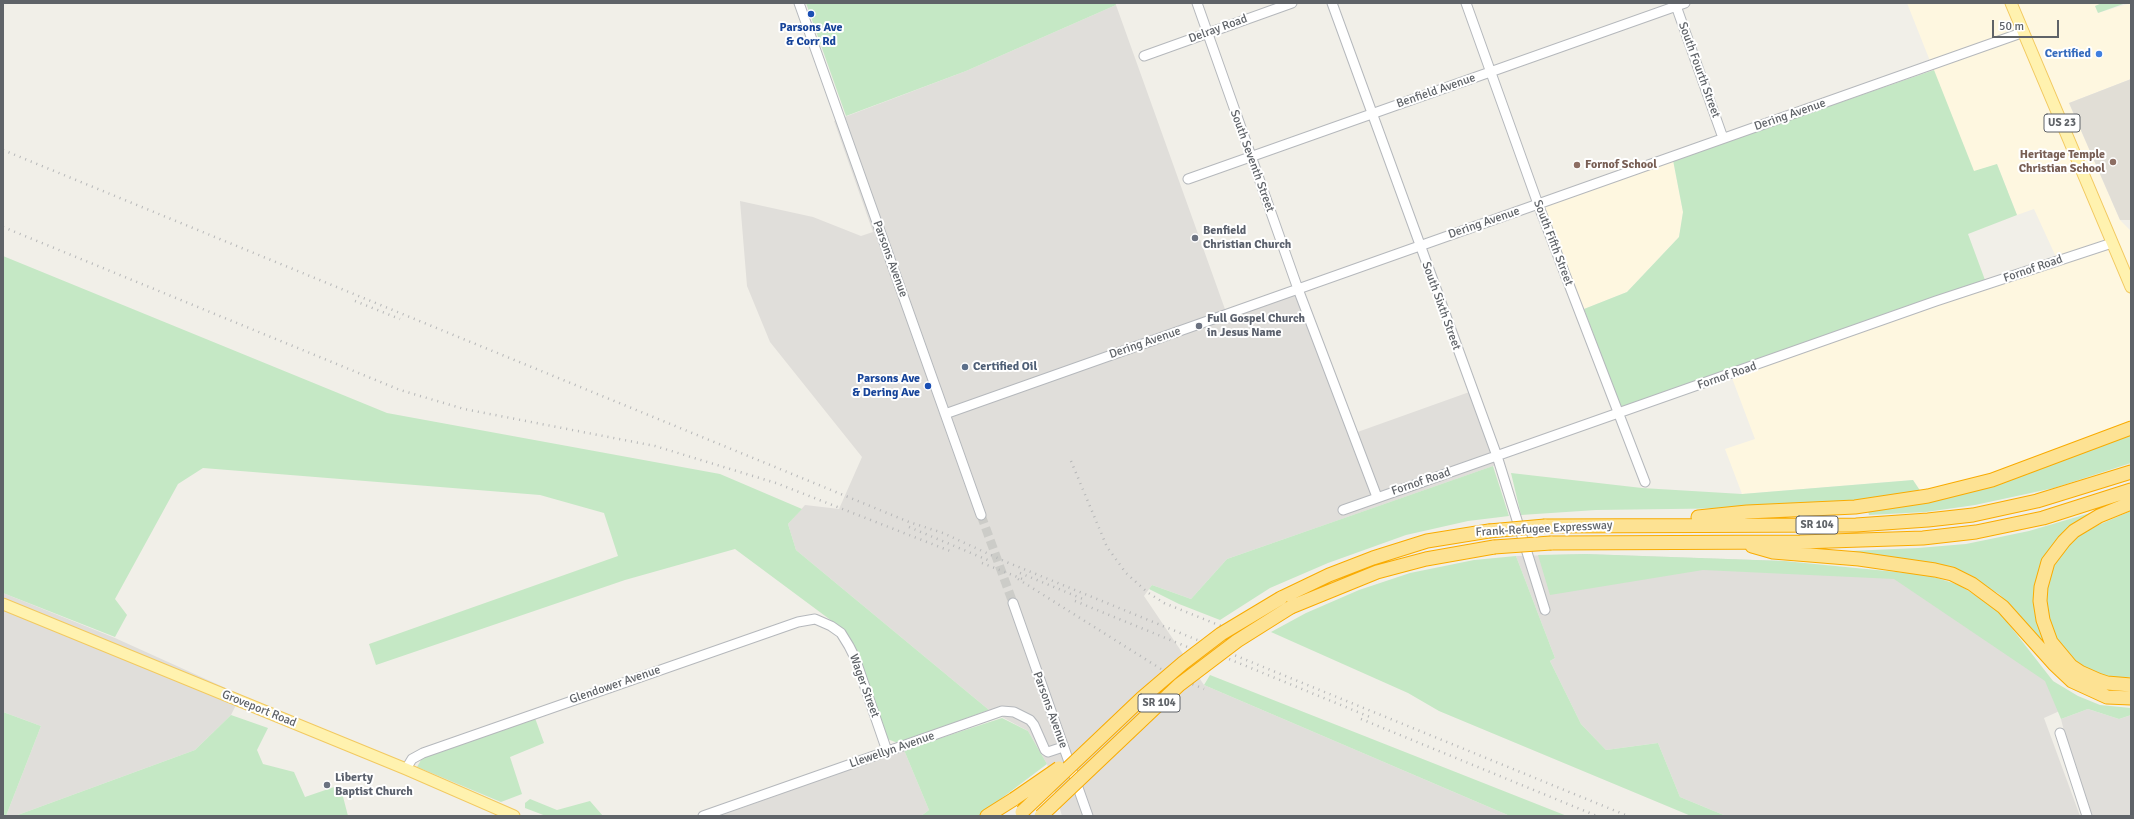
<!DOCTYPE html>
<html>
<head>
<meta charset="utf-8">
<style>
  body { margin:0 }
  #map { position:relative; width:2134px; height:819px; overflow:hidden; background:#f1efe8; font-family:Signika,sans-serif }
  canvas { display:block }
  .frame { position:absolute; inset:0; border:4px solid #5f6368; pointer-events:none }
  .scale { position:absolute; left:1992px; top:20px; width:67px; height:18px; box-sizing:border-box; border:2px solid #5f6368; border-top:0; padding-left:5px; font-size:12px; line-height:14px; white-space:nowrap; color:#5f6368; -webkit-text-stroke:3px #fff; paint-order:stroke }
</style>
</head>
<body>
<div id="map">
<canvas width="2134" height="819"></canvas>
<div class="frame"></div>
<div class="scale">50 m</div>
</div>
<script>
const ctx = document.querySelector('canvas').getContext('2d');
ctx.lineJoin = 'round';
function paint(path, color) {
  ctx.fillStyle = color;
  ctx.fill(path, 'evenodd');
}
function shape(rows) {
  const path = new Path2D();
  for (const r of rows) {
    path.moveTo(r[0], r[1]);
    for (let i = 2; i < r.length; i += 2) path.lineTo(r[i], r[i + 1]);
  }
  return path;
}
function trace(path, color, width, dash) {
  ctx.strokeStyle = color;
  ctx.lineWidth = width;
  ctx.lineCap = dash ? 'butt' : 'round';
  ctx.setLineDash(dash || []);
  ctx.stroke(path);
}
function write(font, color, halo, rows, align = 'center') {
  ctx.font = font + ' Signika,sans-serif';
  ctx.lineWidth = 4;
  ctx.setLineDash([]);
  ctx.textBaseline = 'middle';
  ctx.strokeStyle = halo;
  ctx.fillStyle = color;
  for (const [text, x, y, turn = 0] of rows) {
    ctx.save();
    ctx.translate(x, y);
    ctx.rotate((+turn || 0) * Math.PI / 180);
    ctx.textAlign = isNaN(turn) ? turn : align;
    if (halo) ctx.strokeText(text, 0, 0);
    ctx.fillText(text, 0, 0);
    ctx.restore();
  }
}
paint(shape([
  [1907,3,2102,3,2095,6,2098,13,2131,3,2131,79,2069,103,2120,220,2130,230,2131,424,2013,467,1921,492,1913,480,1742,494,1725,449,1755,439,1729,370,2056,257,2034,209,2017,215,1997,164,1974,172],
  [1673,160,1683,212,1679,237,1627,292,1584,309,1545,207]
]), '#fef7e0');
paint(shape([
  [1116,5,1226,312,1298,288,1352,434,1475,390,1502,463,1227,559,1191,599,1152,585,1144,596,1204,685,1510,816,1062,816,1047,764,1028,731,989,710,796,550,788,524,805,505,839,509,862,457,770,342,747,286,740,201,813,217,861,236,873,232,834,121,966,71],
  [1586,554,1784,561,1959,585,2053,681,2064,709,2044,718,2080,816,1726,816,1680,797,1658,743,1606,750,1581,724,1550,661,1555,658,1516,556],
  [3,593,115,638,241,695,231,715,195,750,15,816,6,816,41,726,3,712],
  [2088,709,2119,719,2131,715,2131,816,2085,816,2061,719],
  [904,750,929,810,921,816,719,816]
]), '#e0deda');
paint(shape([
  [2131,79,2131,220,2120,220,2069,103]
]), '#e1ded6');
paint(shape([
  [806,3,1115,3,1116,5,966,71,846,116],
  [2102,3,2126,3,2098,13,2095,6],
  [1934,70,1974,171,1997,164,2017,215,1968,234,1985,280,1621,408,1584,309,1627,292,1679,237,1683,212,1673,160],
  [3,256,387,413,720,474,802,509,788,524,796,550,989,710,898,743,887,739,844,630,735,549,625,580,376,665,369,644,618,556,604,513,540,495,203,468,178,484,115,599,127,615,115,637,3,593],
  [2131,435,2131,463,2054,488,1975,505,1926,512,1869,515,1868,511,2041,468],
  [1493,466,1509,516,1468,521,1406,535,1328,563,1270,588,1220,620,1179,604,1149,589,1152,585,1191,599,1227,559],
  [1511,473,1642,488,1742,494,1913,480,1921,492,1856,504,1746,508,1596,510,1521,515],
  [2097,511,2040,569,2047,645,1999,594,1968,576,1848,555,1849,551,1918,548,1966,544,2029,531],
  [2131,511,2131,677,2118,679,2094,673,2074,662,2059,644,2048,617,2045,597,2050,573,2061,554,2074,539,2096,526],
  [1586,554,1784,561,1928,575,1959,585,1997,609,2053,681,2078,696,2100,705,2131,708,2131,715,2119,719,2088,709,2061,719,2045,681,1894,579,1703,570,1550,595,1538,555],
  [1516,556,1555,658,1550,661,1581,724,1606,750,1658,743,1680,797,1726,816,1691,816,1439,711,1408,693,1271,632,1306,613,1359,590,1410,573,1474,560],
  [1210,675,1567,816,1510,816,1204,685],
  [3,712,41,726,6,816,3,816],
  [231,715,268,728,257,750,263,764,294,772,305,797,340,785,348,816,15,816,195,750],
  [535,718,544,743,510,757,522,794,501,802,417,767,422,758],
  [1002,718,1028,731,1047,764,978,816,921,816,929,810,904,750],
  [530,799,557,810,590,801,603,816,546,816,525,808,525,803]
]), '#c5e8c5');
trace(shape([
  [981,515,1013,603]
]), '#ccccc8', 9, [9, 4.5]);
const minor = shape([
  [799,3,981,515],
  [1197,3,1298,289,1377,497],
  [1332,3,1497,456,1545,610],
  [1466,3,1538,204,1645,482],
  [1675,3,1723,138],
  [1144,56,1292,3],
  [1188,179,1685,3],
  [945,414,2024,32],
  [1343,510,1936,301,2112,243],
  [1013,603,1088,816],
  [2060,733,2087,816],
  [406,769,412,759,423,753,798,622,815,619,831,626,841,633,849,646,855,658,887,751],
  [703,816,1002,711,1014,712,1030,720,1034,725,1045,750,1048,752,1063,747]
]);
const major = shape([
  [2011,3,2131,287],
  [3,604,406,769,514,816]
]);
const highway = shape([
  [2131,503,2099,516,2074,531,2064,541,2048,562,2041,587,2040,601,2043,620,2051,642,2071,666,2080,672,2098,680,2107,683,2131,685],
  [1698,517,1747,512,1855,507,1928,496,1992,480,2131,428],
  [1545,526,1856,525,1928,520,1973,515,2037,501,2131,472],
  [1551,543,1800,542,1923,538,1976,532,2043,518,2131,490],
  [1752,546,1773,552,1859,559,1935,570,1952,574,1972,584,2003,607,2054,664,2072,681,2107,697,2131,698],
  [1281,598,1329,575,1373,558,1427,541,1489,531],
  [1291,607,1377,572,1426,559,1494,547],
  [987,816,1014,799]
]);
trace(minor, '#b5b8bc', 11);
trace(major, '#f2c960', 13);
trace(highway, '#f9ab00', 15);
trace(minor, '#fff', 9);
trace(major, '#fff2af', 11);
trace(highway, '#fde293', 13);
trace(shape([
  [3,150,909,522,943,533,1004,561,1628,816],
  [3,227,400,390,464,409,655,446,776,483,950,551],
  [355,301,400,319],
  [1071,461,1107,547,1126,573,1147,592,1164,603,1226,628],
  [909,527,990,561],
  [982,563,1025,580],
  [1020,573,1083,599],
  [1018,579,1169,674,1204,689],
  [1075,601,1212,657],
  [1207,650,1370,717],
  [1361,719,1597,816]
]), '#b6b7b8', 2.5, [1, 5]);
const highwayBridge = shape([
  [1489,531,1545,526],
  [1494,547,1551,543],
  [1014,799,1059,768],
  [1022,812,1142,698,1183,663,1221,634,1281,598],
  [1041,816,1179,685,1237,641,1291,607]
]);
trace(highwayBridge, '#f9ab00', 15, []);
trace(highwayBridge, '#fde293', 13);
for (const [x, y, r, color] of [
  [811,14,4,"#1a4fb4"],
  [2099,54,4,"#3f7fe0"],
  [2113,162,4,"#8d6e63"],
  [1577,165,4,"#8d6e63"],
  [1195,238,4,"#6b7280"],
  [1199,326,4,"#6b7280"],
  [965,367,4,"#5c6f8a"],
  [928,386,4,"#1a4fb4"],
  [327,785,4,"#6b7280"]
]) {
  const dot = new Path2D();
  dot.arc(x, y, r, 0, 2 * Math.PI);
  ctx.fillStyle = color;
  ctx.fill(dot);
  trace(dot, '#fff', 1.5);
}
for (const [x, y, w] of [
  [2062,123,36],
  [1817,525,42],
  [1159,703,42]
]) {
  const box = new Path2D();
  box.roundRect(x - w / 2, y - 9, w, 18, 3);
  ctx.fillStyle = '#fff';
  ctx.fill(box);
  trace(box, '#5f6368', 1);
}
write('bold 11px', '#5f6368', null, [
  ["US 23",2062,123],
  ["SR 104",1817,525],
  ["SR 104",1159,703]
]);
write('bold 12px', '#164399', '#fff', [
  ["Parsons Ave",811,28],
  ["& Corr Rd",811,42],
  ["Parsons Ave",920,379,"right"],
  ["& Dering Ave",920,393,"right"]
]);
write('12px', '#5f6368', '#fff', [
  ["Delray Road",1218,29,-20],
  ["South Fourth Street",1699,70,70],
  ["Benfield Avenue",1436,91,-19],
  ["Dering Avenue",1790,115,-19],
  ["South Seventh Street",1252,161,70],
  ["Dering Avenue",1484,223,-19],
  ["South Fifth Street",1553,243,69],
  ["Parsons Avenue",890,259,70],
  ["Fornof Road",2033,269,-19],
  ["South Sixth Street",1441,306,70],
  ["Dering Avenue",1145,343,-19],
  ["Fornof Road",1727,376,-19],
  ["Fornof Road",1421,482,-19],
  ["Frank-Refugee Expressway",1544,529,-3],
  ["Glendower Avenue",615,685,-19],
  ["Wager Street",864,686,70],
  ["Groveport Road",259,709,22],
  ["Parsons Avenue",1050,710,70],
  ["Llewellyn Avenue",892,750,-19]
]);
write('bold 12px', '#366cbe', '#fff', [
  ["Certified",2091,54]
], 'right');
write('bold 12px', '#785e54', '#fff', [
  ["Heritage Temple",2105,155],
  ["Christian School",2105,169],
  ["Fornof School",1585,165,"left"]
], 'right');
write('bold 12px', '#5b616d', '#fff', [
  ["Benfield",1203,231],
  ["Christian Church",1203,245],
  ["Full Gospel Church",1207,319],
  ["in Jesus Name",1207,333],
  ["Liberty",335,778],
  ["Baptist Church",335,792]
], 'left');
write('bold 12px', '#4e5e75', '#fff', [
  ["Certified Oil",973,367]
], 'left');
</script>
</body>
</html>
